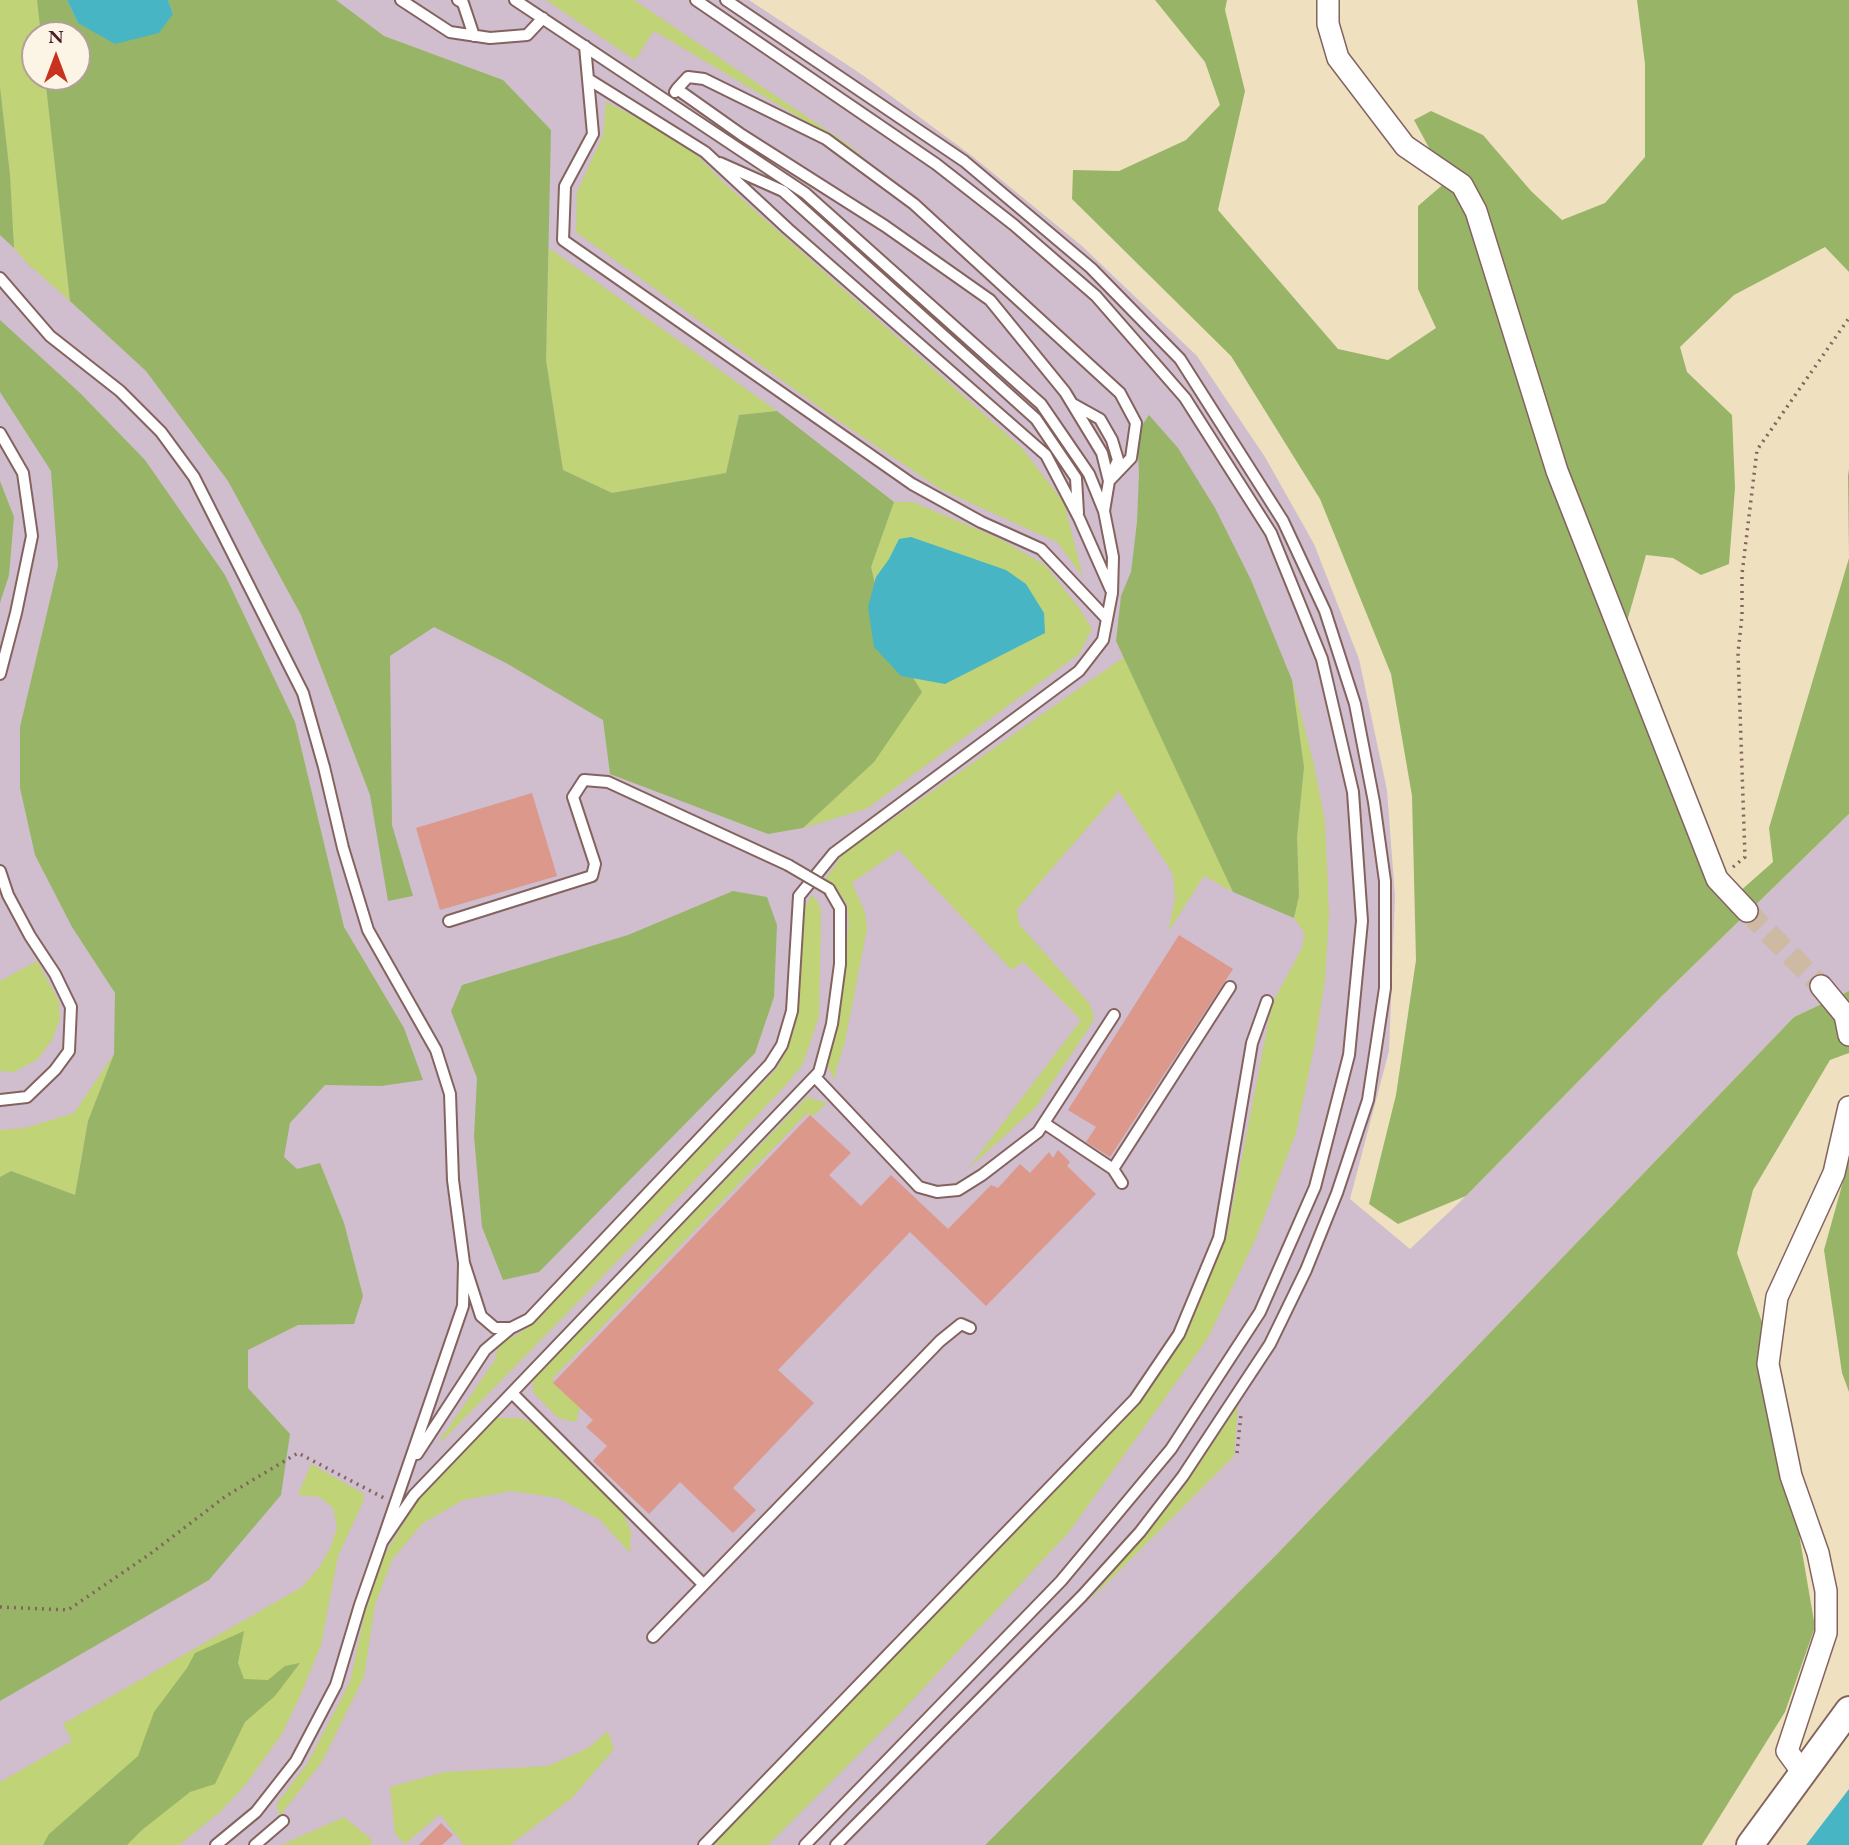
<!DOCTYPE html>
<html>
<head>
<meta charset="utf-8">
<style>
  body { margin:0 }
  #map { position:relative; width:1849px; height:1845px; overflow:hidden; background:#efe1c0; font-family:"EB Garamond",serif }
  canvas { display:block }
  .north { position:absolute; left:21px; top:21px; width:70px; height:70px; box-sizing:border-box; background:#fcf5e5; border:2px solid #b59f9b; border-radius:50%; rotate:0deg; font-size:19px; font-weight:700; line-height:28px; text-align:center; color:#4a1f2b }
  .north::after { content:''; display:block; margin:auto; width:24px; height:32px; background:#c8321e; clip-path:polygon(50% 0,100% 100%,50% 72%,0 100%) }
</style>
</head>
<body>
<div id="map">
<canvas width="1849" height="1845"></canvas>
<div class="north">N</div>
</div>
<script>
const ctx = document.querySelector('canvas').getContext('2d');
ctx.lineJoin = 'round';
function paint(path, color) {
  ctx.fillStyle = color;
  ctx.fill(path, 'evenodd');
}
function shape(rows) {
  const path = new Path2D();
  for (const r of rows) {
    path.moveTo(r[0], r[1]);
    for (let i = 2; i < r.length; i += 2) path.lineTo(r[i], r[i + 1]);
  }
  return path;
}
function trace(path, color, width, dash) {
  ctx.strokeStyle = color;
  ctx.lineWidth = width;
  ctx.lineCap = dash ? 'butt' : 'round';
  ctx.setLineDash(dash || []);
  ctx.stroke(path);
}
paint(shape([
  [0,0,749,0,864,76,972,156,1082,246,1197,356,1265,457,1314,544,1359,659,1387,790,1395,897,1389,1051,1350,1199,1410,1249,1466,1196,1660,998,1849,814,1849,991,1794,1017,1276,1555,985,1845,0,1845],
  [35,35,77,35,77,77,35,77]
]), '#d0bdcd');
paint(shape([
  [0,0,37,0,41,35,35,35,35,77,45,77,70,301,28,264,14,248,10,175,0,87],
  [546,0,634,0,868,158,654,31,635,60],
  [606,102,683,141,724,183,1022,448,1064,503,1083,577,1057,542,942,490,833,417,576,232,577,192,603,135],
  [549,248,777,411,739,415,726,473,612,493,563,470,546,360],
  [894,502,913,502,1000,539,1045,565,1079,608,1092,629,1079,654,866,809,803,828,874,762,888,638,871,566],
  [1124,657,1233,892,1204,876,1168,932,1175,899,1173,874,1119,791,1017,909,1019,924,1089,1003,1094,1016,1092,1023,1036,1107,968,1169,1081,1020,1023,962,1012,970,899,850,852,883,865,912,867,929,845,1042,836,1070,835,1080,827,1065,833,1041,849,924,847,904,837,889,826,878,844,853],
  [1292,680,1313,760,1325,822,1329,914,1325,980,1314,1048,1296,1133,1256,1238,1208,1338,1069,1532,904,1709,768,1845,712,1845,1138,1405,1182,1339,1226,1239,1272,1004,1303,946,1304,932,1294,918,1299,896,1297,837,1304,767],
  [812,895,818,902,821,910,819,1016,803,1064,785,1086,581,1299,441,1442,440,1440,495,1360,499,1342,515,1336,528,1327,778,1067,788,1045,796,1010,800,923,805,907],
  [37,961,59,1001,60,1019,52,1040,38,1059,14,1072,0,1071,0,981],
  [114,1054,88,1121,75,1195,11,1171,0,1177,0,1130,25,1128,74,1113],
  [807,1097,827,1103,813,1116,807,1113,552,1379,580,1407,576,1422,558,1418,533,1392,533,1380,540,1370],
  [1238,1405,1234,1456,1087,1603,1182,1489],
  [497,1418,520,1418,535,1424,620,1506,631,1531,630,1553,600,1520,558,1498,511,1491,463,1500,422,1524,392,1560,375,1605,364,1677,322,1762,279,1817,277,1803,307,1764,350,1682,367,1603,384,1555,419,1498],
  [311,1464,364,1494,364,1500,338,1556,321,1645,301,1694,282,1734,246,1784,221,1811,179,1845,0,1845,0,1782,72,1741,63,1724,302,1587,320,1566,330,1548,337,1528,333,1508,320,1497,298,1495],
  [608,1731,614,1749,572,1798,510,1845,464,1845,440,1814,405,1844,395,1834,390,1787,444,1772,548,1766,588,1748],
  [344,1817,372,1840,370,1845,281,1845]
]), '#c0d376');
paint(shape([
  [37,0,67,0,78,23,173,14,168,0,336,0,384,36,503,80,551,130,546,360,563,470,612,493,726,473,739,415,777,411,894,502,871,567,888,638,922,692,874,762,803,828,768,834,610,774,603,720,506,663,434,627,390,656,392,825,413,896,388,901,370,795,301,615,228,481,146,371,70,301,45,77,77,77,77,35,41,35],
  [1155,0,1227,0,1225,10,1245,91,1218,210,1338,349,1388,360,1436,328,1418,289,1418,206,1447,181,1414,120,1431,111,1483,135,1531,191,1562,220,1605,203,1645,157,1645,64,1637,0,1849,0,1849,272,1825,247,1734,295,1680,347,1687,372,1732,415,1735,488,1729,564,1701,575,1673,558,1646,555,1626,625,1707,876,1738,893,1773,862,1769,828,1849,558,1848,476,1849,469,1849,814,1660,998,1466,1196,1398,1224,1369,1204,1396,1095,1416,960,1412,796,1391,674,1320,499,1231,356,1072,199,1073,170,1119,171,1186,140,1220,105,1205,62],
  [0,87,10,175,14,248,0,235],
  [0,320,80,393,145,460,225,575,295,722,344,927,404,1028,423,1080,381,1086,325,1085,290,1123,284,1157,297,1169,320,1163,344,1223,363,1296,354,1324,298,1325,248,1350,248,1388,290,1434,281,1495,209,1580,0,1701,0,1177,11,1171,75,1195,88,1121,114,1054,115,993,72,927,35,855,20,788,20,727,58,566,51,471,0,392],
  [1149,415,1178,448,1215,508,1251,580,1292,680,1304,767,1297,837,1299,896,1294,918,1233,892,1116,641,1121,596,1131,572,1137,522,1139,473,1137,433],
  [0,481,14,517,9,575,0,603],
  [733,891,767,897,777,925,774,997,755,1053,539,1272,503,1280,482,1227,474,1136,477,1078,451,1011,462,985,628,935],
  [1849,991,1849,1053,1830,1060,1753,1190,1737,1253,1763,1325,1768,1418,1798,1528,1815,1627,1785,1712,1702,1845,985,1845,1276,1555,1794,1017],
  [1849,1160,1849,1392,1842,1373,1824,1250],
  [244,1631,238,1663,244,1679,268,1680,285,1666,300,1663,275,1696,245,1722,215,1784,190,1792,142,1830,127,1845,43,1845,49,1834,138,1756,154,1712,187,1668,195,1653]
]), '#98b567');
paint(shape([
  [67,0,168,0,173,14,159,33,115,44,78,23],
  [911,537,1006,570,1026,584,1044,613,1045,633,945,684,901,676,874,647,868,607,876,577,889,559,899,539],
  [1849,1789,1849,1845,1806,1845]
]), '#48b5c4');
paint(shape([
  [532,793,557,876,440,910,416,828],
  [1179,935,1233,969,1110,1157,1086,1142,1096,1127,1068,1110],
  [810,1115,851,1153,829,1175,861,1206,891,1175,948,1229,991,1185,998,1188,1020,1164,1030,1173,1049,1152,1053,1158,1058,1150,1070,1162,1067,1166,1096,1194,986,1306,910,1232,778,1370,814,1403,733,1488,756,1510,733,1533,680,1482,649,1514,593,1461,607,1446,586,1427,593,1420,553,1383],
  [441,1823,453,1835,442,1845,419,1845]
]), '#db988b');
trace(shape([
  [1747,911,1821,986]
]), '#cebaa2', 21, [21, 10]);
const service = shape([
  [401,0,450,32,490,38,527,35,543,18],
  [458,0,463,3,474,36],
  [696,0,936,164,1014,225,1096,296,1185,398,1271,533,1322,659,1353,792,1362,921,1349,1055,1315,1187,1260,1312,1171,1449,1061,1581,805,1845],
  [726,0,964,161,1091,268,1180,359,1283,521,1325,611,1355,704,1374,802,1385,881,1385,988,1368,1100,1337,1193,1306,1270,1270,1344,1183,1476,1140,1532,1082,1596,836,1845],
  [585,46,593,134,565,186,563,240,912,484,981,522,1041,549,1107,619],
  [588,79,705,152,788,229,1046,455,1079,518,1111,590],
  [677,89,688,77,704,79,826,139,914,204,1120,393,1136,423,1131,458,1109,481],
  [675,92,677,89,742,135,885,226,990,300,1065,392,1102,453,1109,481,1104,511],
  [720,163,783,191,1036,419,1076,478,1078,513],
  [0,278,50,336,120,391,161,432,194,477,303,693,324,767,343,848,368,930,436,1050,450,1094,453,1180,464,1263,463,1306,382,1542],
  [1073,404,1100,419,1112,440,1118,460,1111,475],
  [0,433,23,473,32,536,16,613,0,674],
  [0,871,8,895,30,936,55,974,71,1007,69,1051,55,1070,27,1097,0,1100],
  [449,921,592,876,595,864,573,797,584,780,608,782,788,865],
  [815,1077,919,1187,937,1192,958,1190,982,1175,1038,1132,1114,1015],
  [1044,1123,1113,1169,1122,1183],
  [1113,1169,1230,987],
  [464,1263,481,1316,495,1328,511,1328,529,1319,770,1064,782,1045,792,1011,799,896,834,853,1079,671,1103,640,1112,593,1113,557,1104,511,1089,474,1041,404,805,193,515,0],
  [512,1393,703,1584],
  [417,1454,485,1350,511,1328],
  [653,1637,940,1341,961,1324,970,1328],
  [216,1845,256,1812,296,1761,336,1685,360,1605,382,1542,414,1495,819,1072,832,1024,840,964,840,908,829,889],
  [255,1845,283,1821],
  [704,1845,1135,1399,1179,1334,1219,1238,1252,1043,1267,1001]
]);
const minor = shape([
  [1328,0,1328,24,1338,58,1405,146,1462,185,1476,211,1557,471,1717,879,1747,911],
  [1821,986,1845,1015,1849,1035],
  [1803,1773,1787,1751,1826,1633,1826,1591,1818,1553,1791,1476,1768,1364,1777,1297,1834,1173,1849,1107]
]);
const tertiary = shape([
  [1750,1845,1849,1710]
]);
trace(service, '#84635f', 14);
trace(minor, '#84635f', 24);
trace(tertiary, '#84635f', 30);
trace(shape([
  [1733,867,1745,857,1738,653,1742,616,1742,574,1757,450,1849,318],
  [1237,1453,1241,1414],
  [0,1607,68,1610,150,1554,226,1496,298,1453,384,1498]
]), '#84635f', 3.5, [2, 5]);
trace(service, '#fff', 10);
trace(minor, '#fff', 21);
trace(tertiary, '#fff', 26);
const serviceBridge = shape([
  [788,865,829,889]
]);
trace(serviceBridge, '#84635f', 14, []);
trace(serviceBridge, '#fff', 10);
</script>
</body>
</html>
